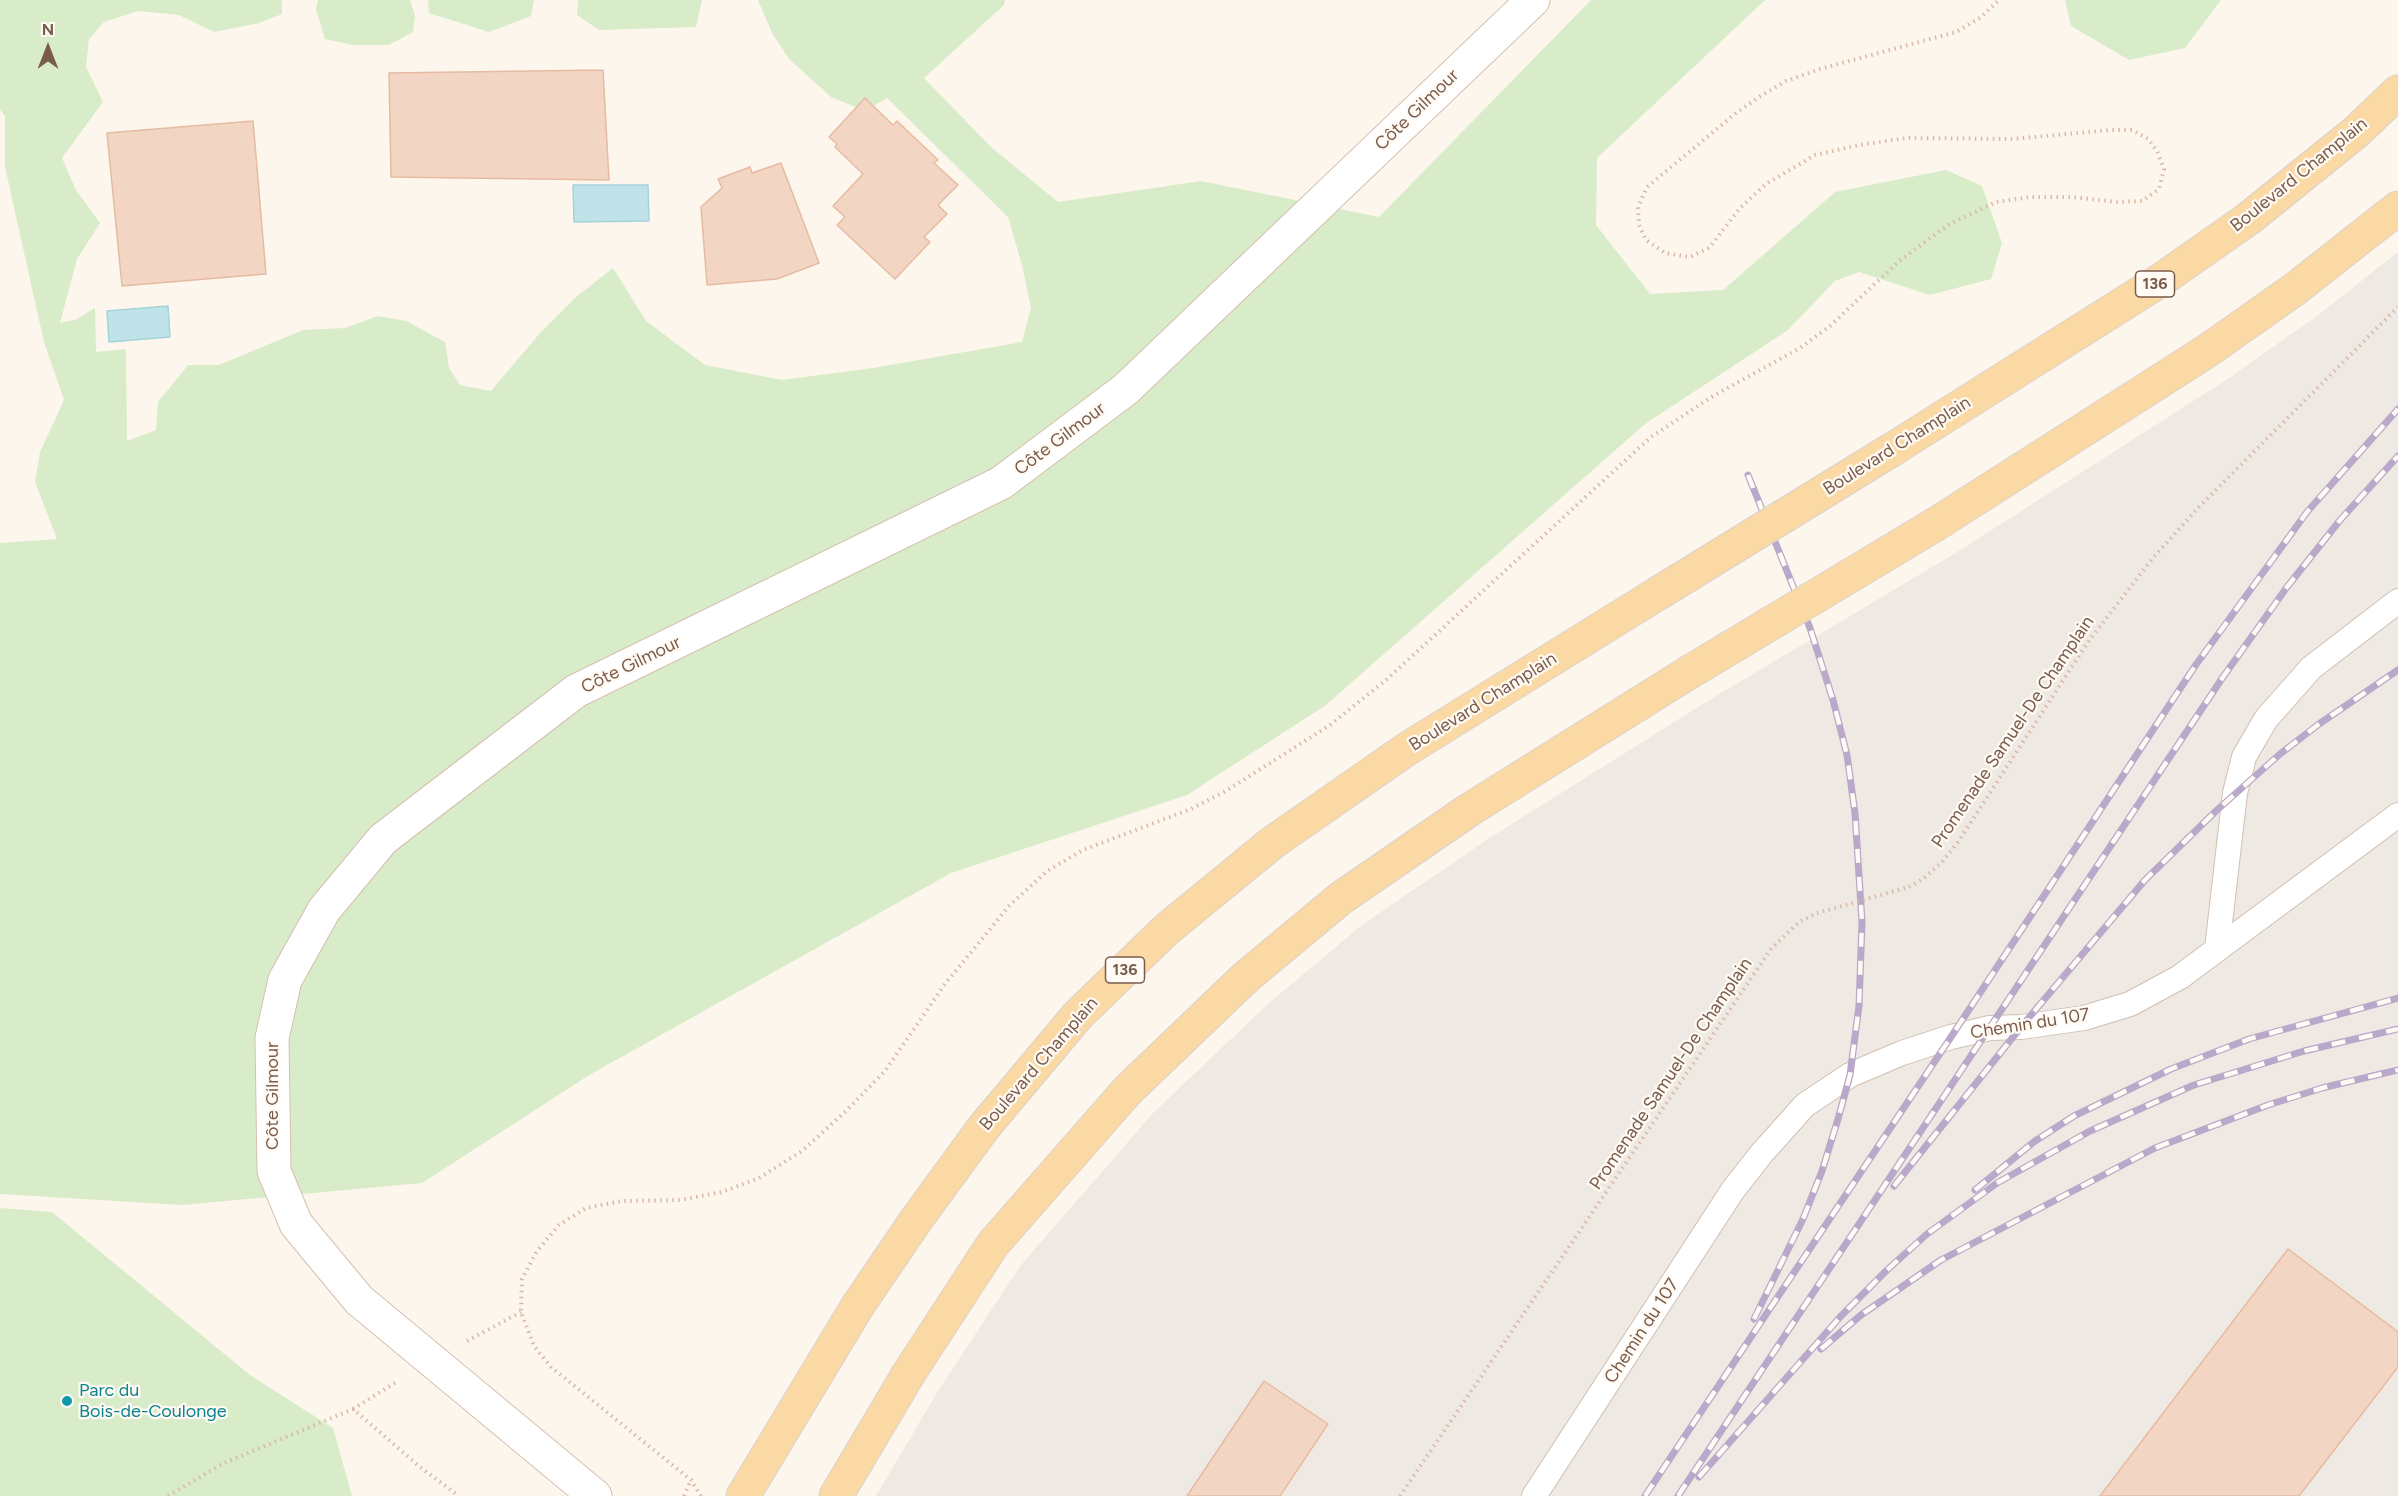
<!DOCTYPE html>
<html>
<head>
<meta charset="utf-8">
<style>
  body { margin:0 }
  #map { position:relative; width:2398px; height:1496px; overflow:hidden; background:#fdf6ec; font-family:Figtree,sans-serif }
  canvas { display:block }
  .north { position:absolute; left:18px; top:18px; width:60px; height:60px; -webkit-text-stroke:4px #fffaf3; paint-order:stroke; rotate:0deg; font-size:16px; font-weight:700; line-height:24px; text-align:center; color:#7a5c4d }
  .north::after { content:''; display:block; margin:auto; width:21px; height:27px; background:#7a5c4d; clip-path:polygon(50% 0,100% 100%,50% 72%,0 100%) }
</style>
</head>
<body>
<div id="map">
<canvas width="2398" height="1496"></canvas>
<div class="north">N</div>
</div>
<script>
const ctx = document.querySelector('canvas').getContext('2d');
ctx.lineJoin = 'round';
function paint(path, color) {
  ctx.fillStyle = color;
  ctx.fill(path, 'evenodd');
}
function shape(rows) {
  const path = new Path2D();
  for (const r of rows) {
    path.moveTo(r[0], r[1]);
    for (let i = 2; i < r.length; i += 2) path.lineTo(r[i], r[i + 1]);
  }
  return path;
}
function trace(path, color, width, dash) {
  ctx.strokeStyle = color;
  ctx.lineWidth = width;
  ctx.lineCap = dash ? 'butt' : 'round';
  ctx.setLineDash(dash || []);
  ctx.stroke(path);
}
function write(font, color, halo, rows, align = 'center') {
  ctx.font = font + ' Figtree,sans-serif';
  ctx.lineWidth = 4.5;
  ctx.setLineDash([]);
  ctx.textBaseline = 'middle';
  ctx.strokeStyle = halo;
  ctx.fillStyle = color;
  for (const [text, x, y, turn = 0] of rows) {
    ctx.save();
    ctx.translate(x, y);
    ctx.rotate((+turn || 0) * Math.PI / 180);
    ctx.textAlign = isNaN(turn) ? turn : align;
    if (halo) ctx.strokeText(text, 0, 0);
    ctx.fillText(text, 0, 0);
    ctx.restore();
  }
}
paint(shape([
  [2398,252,2398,1496,876,1496,938,1391,1021,1265,1153,1113,1269,1003,1362,925,1488,839,1706,702,1954,554,2226,380,2317,316]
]), '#efe9e4');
paint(shape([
  [0,0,282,0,282,14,259,23,214,32,179,15,138,11,104,22,89,39,86,67,103,102,62,158,76,190,100,223,77,259,60,323,75,320,95,308,96,352,126,349,127,441,156,430,158,402,188,365,219,365,303,330,345,328,378,316,406,321,445,342,449,368,460,385,491,391,540,333,576,297,613,268,646,321,705,365,782,380,873,368,1022,342,1031,308,1022,265,1008,217,887,98,865,111,831,97,789,59,772,33,758,0,1005,0,1004,5,924,78,992,148,1058,202,1201,181,1379,217,1591,0,1765,0,1597,158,1596,225,1650,294,1723,290,1835,192,1946,170,1982,186,2002,243,1991,279,1930,295,1859,272,1835,281,1788,330,1645,424,1326,705,1187,795,951,873,591,1074,422,1183,182,1205,0,1194,0,543,57,539,35,482,40,452,64,400,44,342,5,167,5,116,0,110],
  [318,0,410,0,415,16,413,32,389,45,352,45,325,39,316,9],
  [428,0,534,0,531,16,489,32,429,13],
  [578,0,702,0,696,27,599,30,577,15],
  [2065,0,2221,0,2185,48,2129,60,2071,26],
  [0,1208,52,1212,250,1375,333,1428,352,1496,0,1496]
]), '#d8ecc9');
const water = shape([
  [573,185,648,185,649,221,574,222,573,185],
  [168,306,170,337,109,342,107,311,168,306]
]);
paint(water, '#bfe3e8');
trace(water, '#a5d3da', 1.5);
const building = shape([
  [603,70,609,180,391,177,389,73,603,70],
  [865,98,893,125,897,121,938,160,934,163,958,185,938,205,947,214,924,237,930,242,895,279,837,225,845,217,833,206,863,174,835,147,837,144,829,137,865,98],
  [253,121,266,274,122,286,107,133,253,121],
  [781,163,819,263,777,279,707,285,701,207,722,188,718,179,750,167,752,173,781,163],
  [2288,1249,2398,1332,2398,1367,2299,1496,2100,1496,2288,1249],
  [1264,1381,1328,1424,1280,1496,1187,1496,1264,1381]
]);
paint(building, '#f3d5c3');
trace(building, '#e6bba3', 1.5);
const lane = shape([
  [2217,949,2235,793,2244,757,2266,719,2311,668,2398,601],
  [1534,1496,1733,1190,1762,1153,1805,1105,1850,1075,1902,1053,1951,1037,1990,1028,2021,1027,2084,1018,2130,1004,2180,977,2398,815]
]);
const secondary = shape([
  [595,1496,359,1300,296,1224,274,1171,272,1038,285,980,324,910,383,839,576,691,1001,483,1126,389,1533,0]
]);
const primary = shape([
  [1893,449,2161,280,2248,219,2356,132,2398,92],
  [1936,524,2207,351,2295,289,2398,208],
  [743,1496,857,1307,916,1220,984,1127,1078,1015,1167,929,1272,843,1407,749,1657,594],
  [836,1496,909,1373,993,1244,1128,1090,1246,977,1341,898,1469,810,1688,673]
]);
trace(lane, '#d1beb0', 26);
trace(secondary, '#d6c0b0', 35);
trace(primary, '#dad1cd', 35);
trace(shape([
  [1909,887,1923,879,1942,862,1958,842,2088,642,2152,559,2199,507,2398,307],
  [467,1341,521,1312],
  [353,1409,398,1381],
  [168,1496,224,1463,353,1409,420,1467,459,1496],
  [684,1496,691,1480],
  [701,1496,691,1480,551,1367,534,1346,521,1312,522,1279,537,1251,559,1225,586,1208,622,1201,680,1200,722,1192,759,1178,802,1151,846,1111,885,1071,945,984,1009,906,1047,871,1083,850,1191,809,1226,791,1330,725,1386,680,1651,437,1713,396,1800,348,1830,326,1898,262,1948,225,1996,202,2030,197,2072,197,2117,202,2142,201,2159,189,2164,169,2157,151,2148,139,2132,130,2110,130,2012,139,1907,138,1859,145,1815,155,1766,184,1740,208,1709,248,1690,257,1665,253,1646,240,1639,225,1638,207,1647,187,1736,113,1759,97,1786,81,1820,69,1956,32,1980,18,1999,0],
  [1400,1496,1771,949,1799,922,1817,913]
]), '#d9b8a5', 4, [1.5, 4.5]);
trace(lane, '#fff', 24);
trace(secondary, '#fff', 33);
trace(primary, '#fbd9a5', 33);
const rail = shape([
  [1748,475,1810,628,1833,700,1847,755,1855,813,1862,922,1859,1006,1850,1075,1838,1119,1822,1171,1803,1219,1754,1319],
  [1894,1186,2021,1027,2145,880,2217,810,2280,754,2319,724,2398,670],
  [1975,1190,2035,1141,2074,1116,2171,1069,2249,1039,2398,998],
  [1821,1349,1861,1315,1941,1260,2155,1148,2268,1105,2322,1088,2398,1070],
  [1699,1477,1841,1316,1887,1270,1927,1234,1997,1183,2090,1131,2194,1085,2304,1051,2398,1029],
  [1645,1496,1951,1037,2195,666,2307,512,2398,409],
  [1678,1496,2223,677,2287,587,2341,519,2398,456]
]);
trace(rail, '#b9a8c9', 7);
trace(rail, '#fffaf3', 4.5, [14]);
const primaryBridge = shape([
  [1657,594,1893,449],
  [1688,673,1936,524]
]);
trace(primaryBridge, '#dad1cd', 35, []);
trace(shape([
  [1817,913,1909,887]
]), '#d9b8a5', 4, [1.5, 4.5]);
trace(primaryBridge, '#fbd9a5', 33);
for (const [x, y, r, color] of [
  [67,1401,6,"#0f9aa8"]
]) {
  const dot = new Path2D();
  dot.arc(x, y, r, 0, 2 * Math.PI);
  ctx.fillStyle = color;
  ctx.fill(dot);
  trace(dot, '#fffaf3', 2);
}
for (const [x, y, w] of [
  [2155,284,39],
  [1125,970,39]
]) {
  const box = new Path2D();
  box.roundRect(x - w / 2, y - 13, w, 26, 4.5);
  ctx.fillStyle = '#fffaf3';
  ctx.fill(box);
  trace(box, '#7a5c4d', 1.5);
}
write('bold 16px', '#7a5c4d', null, [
  ["136",2155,284],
  ["136",1125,970]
]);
write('18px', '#7a5c4d', '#fffaf3', [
  ["Côte Gilmour",1417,110,-44],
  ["Boulevard Champlain",2299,175,-39],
  ["Côte Gilmour",1060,439,-37],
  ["Boulevard Champlain",1897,446,-32],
  ["Côte Gilmour",631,665,-26],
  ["Boulevard Champlain",1483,702,-32],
  ["Promenade Samuel-De Champlain",2013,732,-56],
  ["Chemin du 107",2030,1024,-9],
  ["Boulevard Champlain",1039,1064,-49],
  ["Promenade Samuel-De Champlain",1671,1074,-56],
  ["Côte Gilmour",273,1096,-90],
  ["Chemin du 107",1642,1331,-57]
]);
write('18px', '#0d838f', '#fffaf3', [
  ["Parc du",79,1391],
  ["Bois-de-Coulonge",79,1412]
], 'left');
</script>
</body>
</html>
